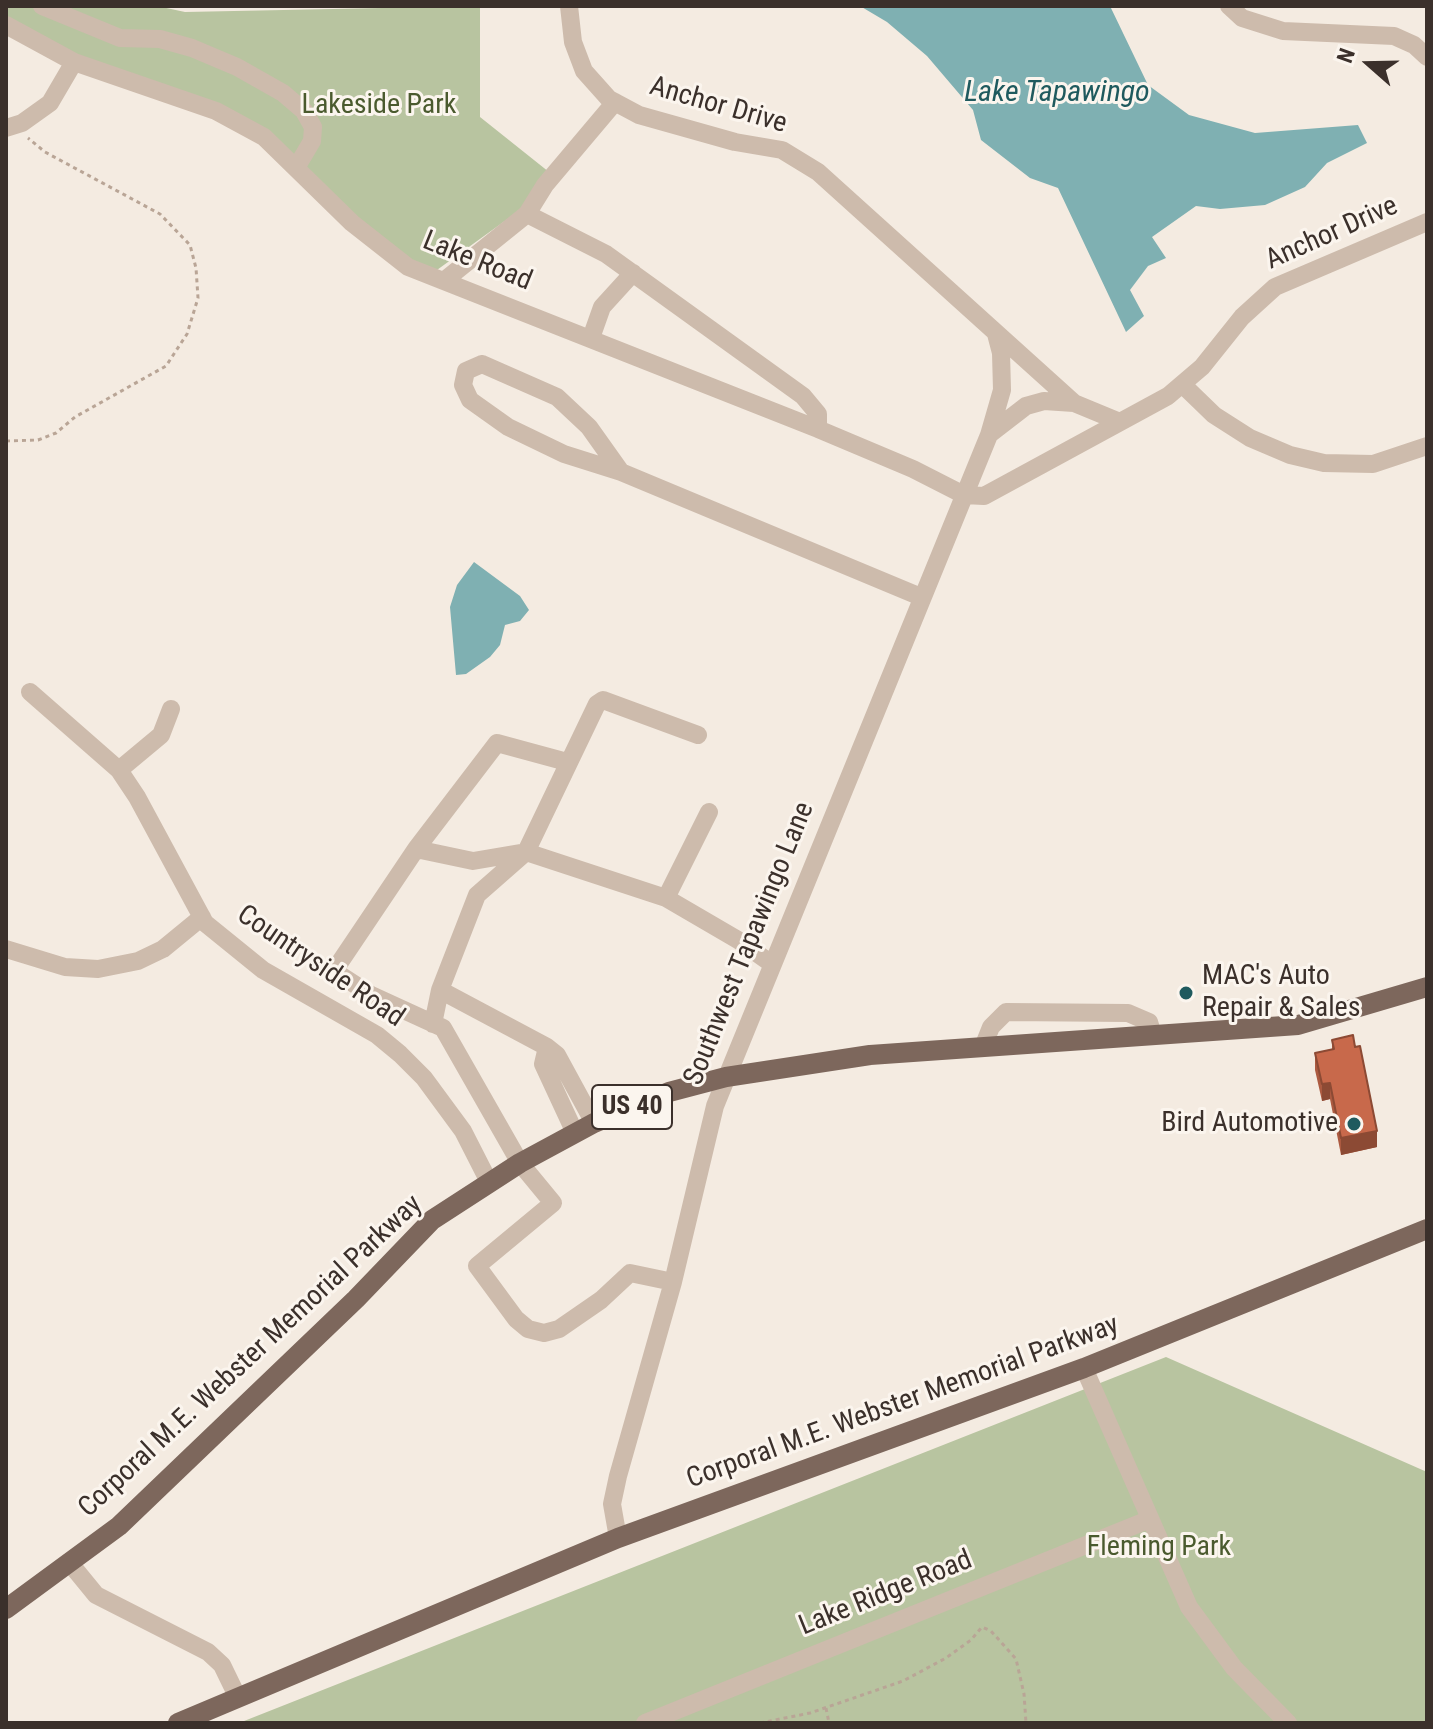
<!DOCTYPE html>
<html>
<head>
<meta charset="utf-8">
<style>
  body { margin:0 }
  #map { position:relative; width:1433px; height:1729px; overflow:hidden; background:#f4ebe1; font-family:"Roboto Condensed",sans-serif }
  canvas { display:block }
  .frame { position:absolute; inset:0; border:8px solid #3b302b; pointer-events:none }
  .north { position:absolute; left:1329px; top:24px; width:80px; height:80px; -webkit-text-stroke:6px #fbf5ee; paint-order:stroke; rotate:290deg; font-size:22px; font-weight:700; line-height:32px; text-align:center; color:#3b302b }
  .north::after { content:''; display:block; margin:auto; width:28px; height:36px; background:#3b302b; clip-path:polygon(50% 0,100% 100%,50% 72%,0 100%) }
</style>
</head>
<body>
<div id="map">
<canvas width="1433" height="1729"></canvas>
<div class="frame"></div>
<div class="north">N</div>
</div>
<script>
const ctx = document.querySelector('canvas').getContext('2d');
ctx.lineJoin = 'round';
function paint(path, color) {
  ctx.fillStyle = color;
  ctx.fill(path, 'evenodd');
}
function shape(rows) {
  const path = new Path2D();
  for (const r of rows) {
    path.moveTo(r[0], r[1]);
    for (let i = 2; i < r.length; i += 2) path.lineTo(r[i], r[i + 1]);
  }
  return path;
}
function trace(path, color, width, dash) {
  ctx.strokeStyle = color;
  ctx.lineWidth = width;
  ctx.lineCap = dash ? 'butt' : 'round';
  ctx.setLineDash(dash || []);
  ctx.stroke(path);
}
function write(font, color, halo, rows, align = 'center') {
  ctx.font = font + ' "Roboto Condensed",sans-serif';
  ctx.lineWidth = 6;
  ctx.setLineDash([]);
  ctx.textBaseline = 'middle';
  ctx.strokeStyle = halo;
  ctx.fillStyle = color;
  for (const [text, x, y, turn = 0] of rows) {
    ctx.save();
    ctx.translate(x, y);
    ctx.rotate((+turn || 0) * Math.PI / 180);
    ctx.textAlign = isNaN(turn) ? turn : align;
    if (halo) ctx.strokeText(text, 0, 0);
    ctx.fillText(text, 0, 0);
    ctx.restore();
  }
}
paint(shape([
  [6,6,157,6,185,12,480,6,480,117,549,172,527,205,430,275,408,267,264,137,6,25],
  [1166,1357,1427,1472,1427,1723,239,1723]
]), '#b8c4a0');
paint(shape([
  [860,6,1110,6,1148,85,1189,115,1255,133,1358,125,1367,143,1327,163,1305,187,1265,205,1220,209,1196,206,1152,237,1166,258,1148,266,1130,290,1144,316,1126,332,1058,188,1030,178,981,140,973,110,927,56,887,22],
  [474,562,520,596,529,610,520,621,505,625,500,645,490,657,466,674,456,675,450,607,457,585]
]), '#7fb0b2');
trace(shape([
  [6,441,38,440,56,433,75,417,166,366,187,334,198,298,196,268,190,245,160,214,45,152,28,138],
  [826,1708,829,1723],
  [760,1723,810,1713,903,1681,946,1658,971,1640,982,1627,991,1631,1016,1659,1024,1694,1026,1723]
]), '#b9a596', 3, [4, 4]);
trace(shape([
  [42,6,120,38,160,39,192,48,237,67,283,93,304,111,313,127,312,141,296,168],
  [569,6,573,42,584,71,609,99,639,115,735,142,782,150,818,172,1074,403,1120,422],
  [1229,6,1242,18,1283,31,1394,36,1414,45,1427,57],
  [6,25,74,62,216,111,264,137,352,223,408,267,818,429,913,469,964,495,984,496,1168,396,1202,367,1242,317,1275,287,1427,222],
  [6,128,22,123,50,103,74,62],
  [527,214,545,185,615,102],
  [445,280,527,214,606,254,803,396,818,414,818,429],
  [591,338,602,307,633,273],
  [482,364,557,397,589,427,621,472,564,454,508,427,470,400,463,385,466,371,482,364],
  [1183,385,1214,415,1250,438,1290,455,1324,463,1373,464,1427,446],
  [991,433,1026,406,1044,401,1074,403],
  [621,472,921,597],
  [30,692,119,770,137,797,205,923,263,970,377,1035,400,1054,424,1078,463,1131,489,1182],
  [119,770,161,735,171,709],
  [709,812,666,898,738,940,772,964],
  [416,849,497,743,567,762],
  [526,852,473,861,416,849,334,971,371,995,443,1028,520,1163,553,1203,477,1266,516,1319,528,1329,544,1333,559,1329,601,1300,630,1273,673,1282],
  [666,898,526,852,597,704,603,700,698,735],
  [6,949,65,967,98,969,138,961,163,949,202,917],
  [440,990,477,895,526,852],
  [433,1024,440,990,547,1047,557,1055,594,1123],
  [547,1047,543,1064,575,1133],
  [983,1047,991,1027,1006,1012,1128,1013,1149,1022,1153,1035],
  [1084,1368,1189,1607,1234,1668,1288,1723],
  [618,1538,612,1504,618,1476,673,1282,715,1106,989,435,1002,390,1001,353,996,334],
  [69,1562,96,1595,208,1652,222,1665,238,1698],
  [645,1723,1148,1520]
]), '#cdbbac', 18);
trace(shape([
  [6,1609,119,1526,356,1299,432,1220,520,1163,594,1123,669,1092,726,1077,870,1055,1298,1025,1427,987],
  [178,1723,618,1538,1084,1368,1427,1229]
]), '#7d675c', 20);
paint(shape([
  [1332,1040,1377,1147,1341,1155,1330,1099,1322,1101,1315,1070,1315,1053,1332,1050]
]), '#ac5a40');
paint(shape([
  [1330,1083,1330,1099,1322,1101,1322,1084],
  [1377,1131,1377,1147,1341,1155,1341,1138]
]), '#8c4a34');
const building = shape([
  [1353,1035,1355,1047,1360,1046,1377,1131,1341,1138,1330,1083,1322,1084,1315,1053,1334,1049,1332,1040,1353,1035]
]);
paint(building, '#c8694b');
trace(building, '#8c4a34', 2);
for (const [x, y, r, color] of [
  [1186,993,8,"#1f5a5e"],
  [1354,1124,8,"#1f5a5e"]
]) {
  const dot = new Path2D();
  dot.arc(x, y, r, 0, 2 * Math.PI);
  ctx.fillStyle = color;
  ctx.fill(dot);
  trace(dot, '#fbf5ee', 3);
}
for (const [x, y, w] of [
  [632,1107,80]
]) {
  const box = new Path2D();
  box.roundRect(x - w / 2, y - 22, w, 44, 6);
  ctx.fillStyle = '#fbf5ee';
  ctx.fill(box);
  trace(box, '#3b302b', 2);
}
write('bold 26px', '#3b302b', null, [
  ["US 40",632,1107]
]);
write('28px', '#4a5a2e', '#fbf5ee', [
  ["Lakeside Park",379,106],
  ["Fleming Park",1159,1548]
]);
write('28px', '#3b302b', '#fbf5ee', [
  ["Anchor Drive",718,106,16],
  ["Anchor Drive",1332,234,-24],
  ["Lake Road",477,262,22],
  ["Southwest Tapawingo Lane",750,944,-68],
  ["Countryside Road",320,967,34],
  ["Corporal M.E. Webster Memorial Parkway",251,1357,-43],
  ["Corporal M.E. Webster Memorial Parkway",903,1403,-20],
  ["Lake Ridge Road",886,1594,-22]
]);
write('28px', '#3b302b', '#fbf5ee', [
  ["MAC's Auto",1202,977],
  ["Repair & Sales",1202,1009],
  ["Bird Automotive",1338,1124,"right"]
], 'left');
write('italic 30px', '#1f5a5e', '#fbf5ee', [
  ["Lake Tapawingo",1057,93]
]);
</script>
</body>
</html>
